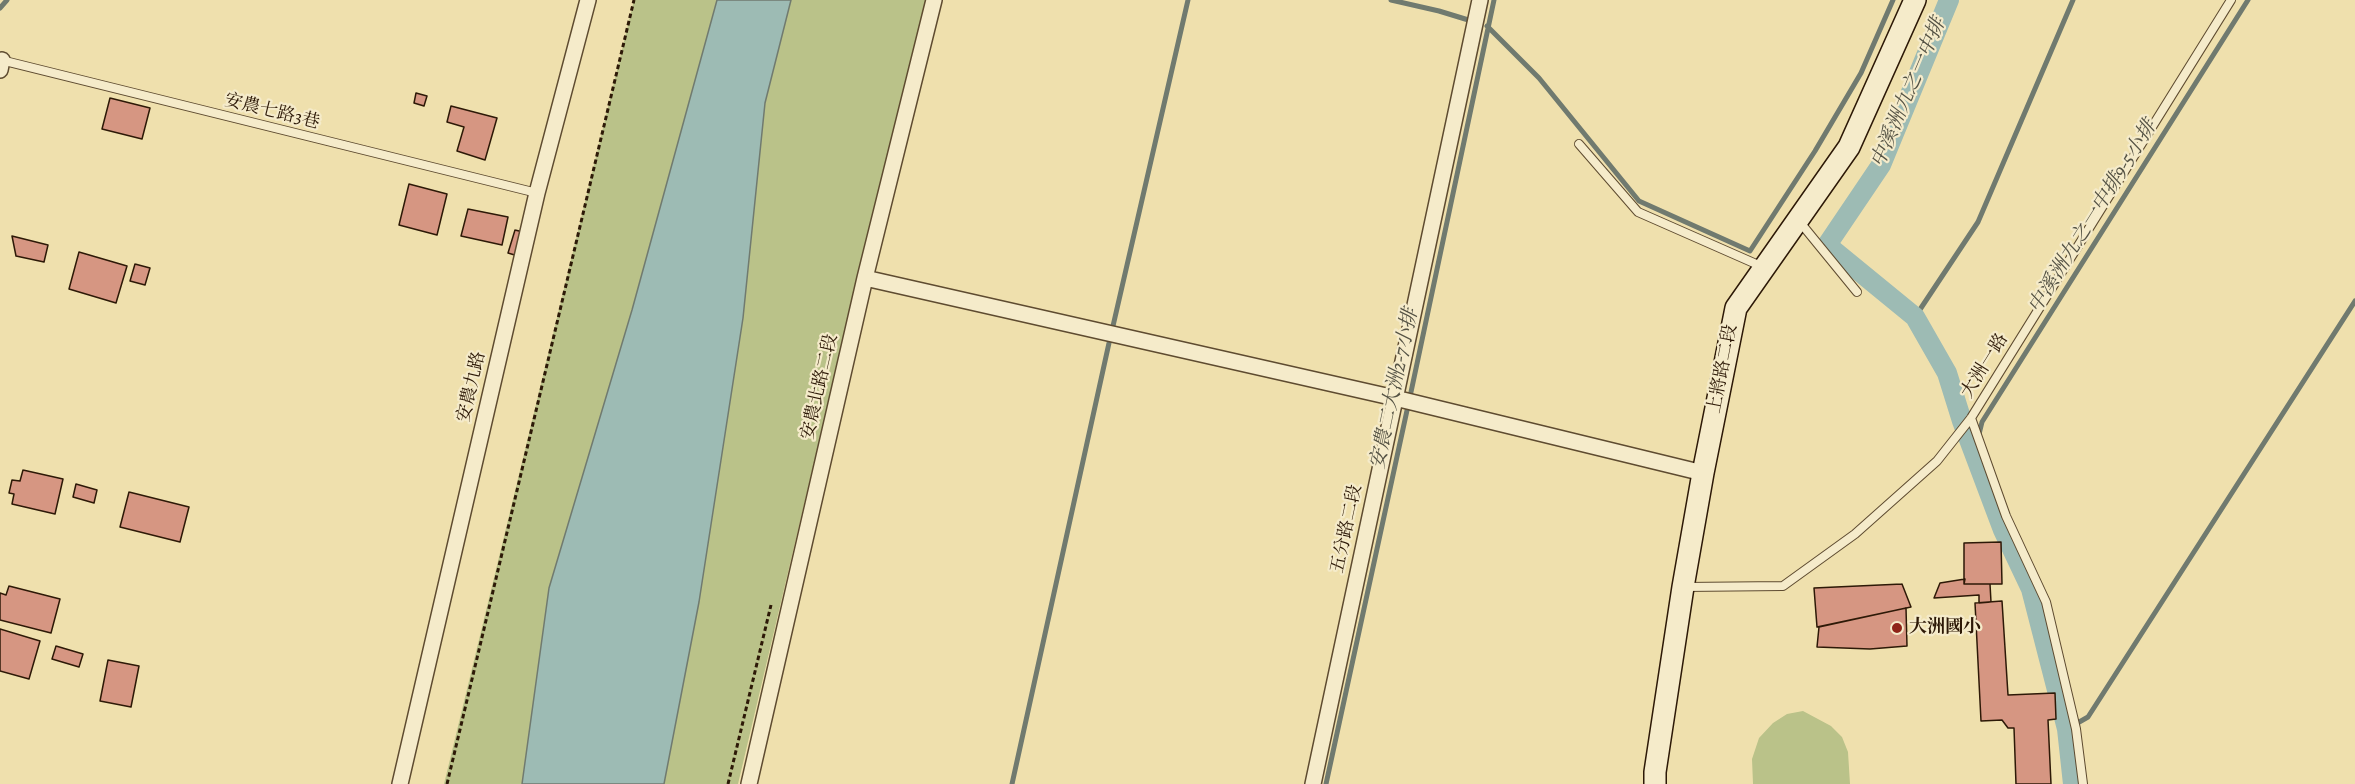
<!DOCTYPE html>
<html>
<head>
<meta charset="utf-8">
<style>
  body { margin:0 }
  canvas { display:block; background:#efe0ad }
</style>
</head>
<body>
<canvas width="2355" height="784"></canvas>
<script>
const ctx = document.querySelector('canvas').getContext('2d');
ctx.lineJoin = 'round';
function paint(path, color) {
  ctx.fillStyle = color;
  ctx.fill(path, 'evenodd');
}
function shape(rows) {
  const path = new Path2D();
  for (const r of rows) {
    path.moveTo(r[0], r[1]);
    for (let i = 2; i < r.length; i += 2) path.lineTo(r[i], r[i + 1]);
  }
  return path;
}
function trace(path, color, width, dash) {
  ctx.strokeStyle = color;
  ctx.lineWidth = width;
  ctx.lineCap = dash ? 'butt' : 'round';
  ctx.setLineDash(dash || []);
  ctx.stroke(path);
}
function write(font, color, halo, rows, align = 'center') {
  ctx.font = font + ' Alegreya,"Noto Serif TC",serif';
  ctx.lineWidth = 4.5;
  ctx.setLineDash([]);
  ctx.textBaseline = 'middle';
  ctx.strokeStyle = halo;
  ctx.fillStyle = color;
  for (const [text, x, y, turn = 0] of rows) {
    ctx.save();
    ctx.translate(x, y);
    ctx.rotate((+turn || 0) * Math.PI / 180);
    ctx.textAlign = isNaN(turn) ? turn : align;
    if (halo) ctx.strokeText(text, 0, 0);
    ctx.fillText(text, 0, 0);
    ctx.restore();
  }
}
paint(shape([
  [634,0,717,0,632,310,549,588,522,784,444,784],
  [791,0,926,0,858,276,738,784,664,784,699,602,765,103],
  [1803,711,1831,726,1842,737,1848,752,1850,784,1753,784,1752,759,1759,738,1773,723,1787,714]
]), '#bac289');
const water = shape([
  [717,0,791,0,765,103,743,318,699,602,664,784,522,784,549,588,632,310,717,0]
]);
paint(water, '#9dbbb4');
trace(water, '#707a6f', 1.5);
trace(shape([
  [1391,0,1439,11,1475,22],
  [0,8,7,0],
  [1487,26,1539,78,1639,201,1750,251,1815,151,1861,73,1893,0],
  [1915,317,1978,222,2073,0],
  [1113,326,1188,0],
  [1974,455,1982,422,2248,0],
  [2067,729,2088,717,2355,301],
  [1012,784,1109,343],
  [1326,784,1411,392,1494,0]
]), '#707a6f', 5);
trace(shape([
  [1949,0,1881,165,1827,245,1915,317,1947,373,1962,421,2003,530,2031,589,2067,729,2073,784]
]), '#9dbbb4', 20);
const building = shape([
  [416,93,427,96,424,106,414,103,416,93],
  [110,98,150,108,142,139,102,129,110,98],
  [451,106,497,118,485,160,457,151,464,127,447,122,451,106],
  [409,184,447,194,437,235,399,225,409,184],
  [468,209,508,217,502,245,461,236,468,209],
  [515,230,527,233,518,256,508,253,515,230],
  [12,236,48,245,44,262,16,256,12,236],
  [79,252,127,266,116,303,69,289,79,252],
  [135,264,150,268,145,285,130,281,135,264],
  [23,470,63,479,55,514,12,504,14,494,9,493,12,480,20,481,23,470],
  [76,484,97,490,94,503,73,497,76,484],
  [129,492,189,507,180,542,120,527,129,492],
  [2001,542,2002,584,1964,584,1964,543,2001,542],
  [1965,579,1964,584,1990,584,1991,602,1979,603,1979,595,1934,598,1940,583,1965,579],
  [1902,584,1911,607,1817,627,1814,588,1902,584],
  [9,586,60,599,51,633,0,620,0,593,6,595,9,586],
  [2002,601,2008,695,2055,693,2056,719,2048,720,2051,784,2016,784,2014,728,2008,728,2002,720,1981,721,1975,603,2002,601],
  [1906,608,1907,646,1870,649,1817,647,1819,627,1906,608],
  [0,629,40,641,29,679,0,671,0,629],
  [56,646,83,654,79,667,52,659,56,646],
  [108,660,139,666,131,707,100,701,108,660]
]);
paint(building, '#d69682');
trace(building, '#2d1907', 1.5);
const service = shape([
  [1,60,537,193],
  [1579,144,1638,212,1763,267],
  [1799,221,1857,292],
  [1971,418,2006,516,2046,602,2076,729,2083,784],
  [1684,587,1783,586,1855,534,1937,461,1971,418,2231,0]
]);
const minor = shape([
  [0,70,2,60],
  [865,278,1395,398,1703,473],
  [400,784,537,193,588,0],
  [749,784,865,278,934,0],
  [1313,784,1480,0]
]);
const secondary = shape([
  [1655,784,1655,772,1683,587,1703,473,1736,308,1849,147,1915,0]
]);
trace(service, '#5e4b30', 10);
trace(minor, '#5e4b30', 18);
trace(secondary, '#2d1907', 24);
trace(shape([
  [447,784,634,0],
  [728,784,771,605]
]), '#2d1907', 3, [4.5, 3]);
trace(service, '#f5ebca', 8);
trace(minor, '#f5ebca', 15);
trace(secondary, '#f5ebca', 21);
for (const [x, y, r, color] of [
  [1897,628,6,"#8f2418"]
]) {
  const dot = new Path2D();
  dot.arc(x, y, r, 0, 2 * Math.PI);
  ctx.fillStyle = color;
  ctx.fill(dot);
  trace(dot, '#f5ebca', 2);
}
write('18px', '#2d1907', '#f5ebca', [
  ["安農七路3巷",272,112,14],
  ["大洲一路",1985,366,-58],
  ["上將路二段",1723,369,-79],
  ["安農九路",472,387,-77],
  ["安農北路二段",820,387,-77],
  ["五分路二段",1347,529,-78]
]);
write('bold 18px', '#2d1907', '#f5ebca', [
  ["大洲國小",1909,628]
], 'left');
write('italic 20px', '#545244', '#f5ebca', [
  ["中溪洲九之一中排",1909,93,-67],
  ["中溪洲九之一中排9-5小排",2093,217,-58],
  ["安農二大洲2-7小排",1395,389,-78]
]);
</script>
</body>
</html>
